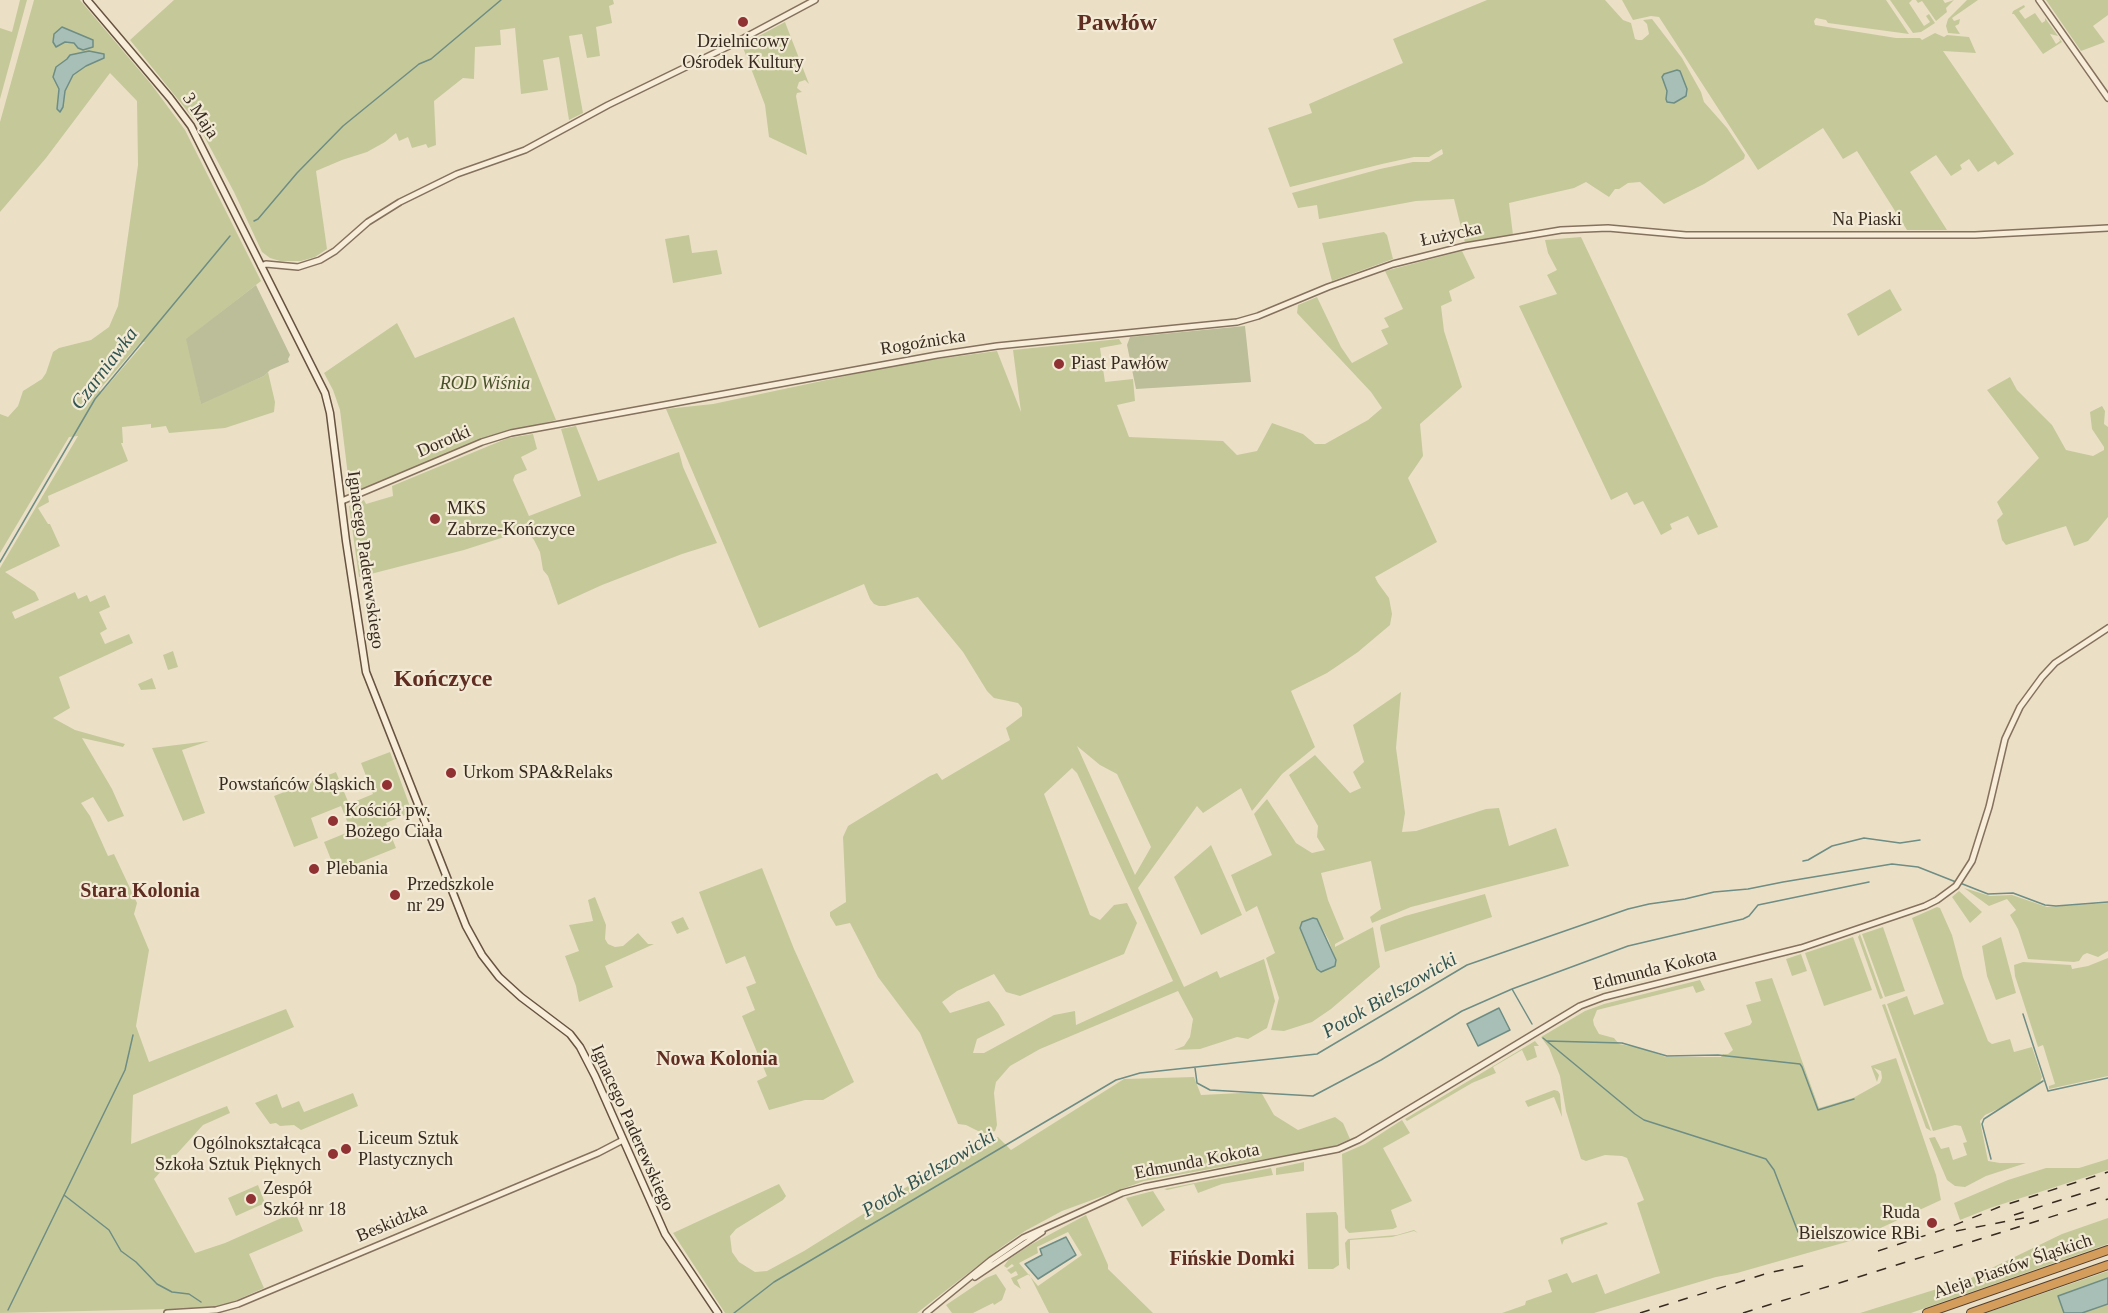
<!DOCTYPE html>
<html>
<head>
<meta charset="utf-8">
<style>
  body { margin:0 }
  canvas { display:block; background:#ebdfc6 }
</style>
</head>
<body>
<canvas width="2108" height="1313"></canvas>
<script>
const ctx = document.querySelector('canvas').getContext('2d');
ctx.lineJoin = 'round';
function paint(path, color) {
  ctx.fillStyle = color;
  ctx.fill(path, 'evenodd');
}
function shape(rows) {
  const path = new Path2D();
  for (const r of rows) {
    path.moveTo(r[0], r[1]);
    for (let i = 2; i < r.length; i += 2) path.lineTo(r[i], r[i + 1]);
  }
  return path;
}
function trace(path, color, width, dash) {
  ctx.strokeStyle = color;
  ctx.lineWidth = width;
  ctx.lineCap = dash ? 'butt' : 'round';
  ctx.setLineDash(dash || []);
  ctx.stroke(path);
}
function write(font, color, halo, rows, align = 'center') {
  ctx.font = font + ' Georgia,serif';
  ctx.lineWidth = 4.5;
  ctx.setLineDash([]);
  ctx.textBaseline = 'middle';
  ctx.strokeStyle = halo;
  ctx.fillStyle = color;
  for (const [text, x, y, turn = 0] of rows) {
    ctx.save();
    ctx.translate(x, y);
    ctx.rotate((+turn || 0) * Math.PI / 180);
    ctx.textAlign = isNaN(turn) ? turn : align;
    if (halo) ctx.strokeText(text, 0, 0);
    ctx.fillText(text, 0, 0);
    ctx.restore();
  }
}
paint(shape([
  [20,0,27,0,0,99,0,28,12,32],
  [34,0,80,0,151,84,185,130,261,281,187,339,201,403,264,376,268,372,275,402,274,412,225,428,169,433,166,426,151,428,151,424,122,427,123,443,121,443,128,461,48,496,49,502,38,508,48,524,50,524,60,546,5,572,35,592,39,600,12,612,15,619,75,592,78,599,87,595,90,602,105,595,110,607,99,612,107,629,100,633,105,644,129,634,133,643,59,677,70,708,53,718,75,730,125,744,123,747,82,738,112,789,124,816,108,822,93,797,81,803,90,816,108,856,114,854,137,903,134,914,149,950,136,1026,149,1062,286,1009,294,1027,133,1095,131,1144,227,1106,230,1113,203,1125,154,1179,195,1253,225,1243,295,1212,303,1231,249,1254,264,1288,223,1306,211,1308,0,1313,0,568,78,436,69,437,0,553,0,414,8,417,18,406,23,391,42,379,46,373,53,352,59,348,91,340,109,327,118,306,138,165,137,101,110,73,46,158,0,212,0,122],
  [141,342,145,342,101,393,99,390],
  [174,0,613,0,614,4,609,6,612,23,596,27,600,56,587,58,582,34,569,36,583,113,569,120,559,57,543,60,548,90,521,94,515,28,500,30,501,45,475,47,474,79,463,78,434,101,436,145,428,148,426,144,412,148,408,137,399,141,396,133,385,142,367,152,342,160,316,171,327,249,315,257,301,261,280,261,270,258,262,252,234,192,197,123,130,40],
  [1487,0,1605,0,1623,20,1631,23,1635,39,1638,40,1642,40,1649,34,1647,24,1643,20,1652,19,1682,58,1701,92,1704,102,1727,128,1745,155,1744,159,1704,184,1664,204,1640,182,1628,183,1619,189,1615,189,1609,197,1586,182,1574,188,1509,203,1513,235,1465,243,1454,199,1416,201,1319,219,1317,205,1298,208,1292,193,1380,169,1413,162,1429,162,1443,154,1442,149,1429,157,1414,157,1382,164,1290,187,1268,128,1312,113,1309,104,1403,63,1393,39],
  [1622,0,1886,0,1909,34,1828,23,1826,20,1816,18,1814,21,1815,25,1896,38,1920,38,1922,40,1935,33,1944,37,1947,35,1969,37,1976,53,1943,51,2014,154,1998,165,1995,161,1978,172,1969,159,1960,165,1962,169,1951,176,1936,155,1910,172,1947,230,1907,230,1857,151,1843,159,1823,128,1758,170,1659,17,1651,16,1633,20],
  [1890,0,1912,0,1909,3,1924,26,1930,22,1926,16,1929,14,1935,23,1921,32,1913,33],
  [1916,0,1943,0,1945,3,1954,0,1946,8,1947,12,1936,21,1922,1,1918,3],
  [1967,0,1978,0,1952,18,1954,21,1960,19,1959,24,1955,26,1960,34,1948,33,1946,26,1948,19],
  [2046,0,2108,0,2108,15,2093,26,2105,42,2081,51],
  [2024,5,2025,7,2019,11,2025,19,2035,13,2042,23,2045,21,2045,18,2058,36,2050,34,2056,44,2060,41,2059,38,2062,42,2043,54,2014,14,2012,14,2013,11],
  [785,22,809,84,805,80,799,82,797,88,802,92,797,93,796,96,807,155,769,137,765,105,742,45,744,46,744,44],
  [1384,232,1387,235,1393,259,1332,281,1322,243],
  [689,235,692,253,717,250,722,274,673,283,665,239],
  [1581,237,1718,527,1698,535,1688,516,1670,524,1672,529,1661,535,1643,501,1634,505,1627,492,1611,500,1519,306,1557,294,1547,275,1557,270,1548,253,1545,240],
  [1462,251,1475,278,1449,291,1452,301,1441,306,1444,331,1462,387,1420,424,1423,456,1408,478,1437,542,1375,577,1378,583,1389,598,1392,614,1390,625,1358,652,1327,673,1291,691,1315,747,1282,774,1252,811,1241,788,1203,813,1197,806,1138,888,1184,987,1217,971,1220,978,1264,959,1275,1001,1267,1028,1248,1039,1237,1037,1200,1049,1174,1050,1184,1046,1190,1037,1193,1019,1178,991,1040,1049,1010,1066,996,1082,995,1087,994,1093,997,1125,995,1131,989,1133,982,1133,966,1125,958,1124,920,1033,878,977,850,923,836,926,830,916,830,912,846,902,843,837,848,826,930,776,937,773,942,780,1010,740,1006,728,1022,716,1022,708,1018,703,994,698,987,691,963,652,918,597,885,606,879,606,874,604,870,599,864,584,759,628,666,409,713,404,907,363,997,351,1021,412,1013,350,1119,339,1122,344,1100,348,1105,382,1133,379,1135,401,1117,405,1129,437,1223,441,1237,455,1257,451,1272,423,1303,434,1315,444,1325,444,1368,420,1382,408,1371,392,1297,313,1298,305,1317,297,1341,347,1352,363,1388,344,1381,330,1389,327,1384,318,1403,309,1385,271],
  [1077,746,1100,765,1117,774,1151,847,1135,875],
  [1072,768,1077,773,1173,981,1076,1025,1075,1011,1054,1015,984,1053,973,1053,977,1039,1005,1025,998,1013,989,1001,950,1013,942,1002,957,991,994,974,1006,992,1020,996,1124,954,1137,923,1127,903,1114,905,1100,920,1090,915,1044,794],
  [1890,289,1902,310,1858,336,1847,314],
  [514,317,556,420,484,438,349,495,346,477,348,476,340,410,333,390,324,373,397,323,415,358],
  [2010,377,2017,390,2052,425,2066,450,2093,456,2104,450,2104,447,2092,429,2090,412,2102,406,2105,411,2104,424,2108,427,2108,517,2088,541,2074,546,2066,526,2006,545,2002,540,1997,520,2003,514,1997,502,2039,458,1987,390],
  [576,426,598,481,679,452,683,467,717,543,682,554,602,585,558,605,548,576,543,570,540,552,534,540,526,530,464,550,359,577,349,506,364,500,366,504,393,496,392,486,508,438,533,434,537,449,521,457,527,470,515,475,513,480,529,516,581,496,561,429],
  [173,651,178,667,168,670,163,655],
  [152,678,156,689,141,690,138,684],
  [1401,692,1396,748,1405,813,1402,832,1416,831,1486,809,1499,808,1509,846,1556,828,1569,866,1411,907,1372,923,1370,917,1381,909,1371,861,1321,873,1328,900,1344,939,1335,944,1335,947,1373,927,1380,967,1331,1009,1312,1022,1284,1031,1271,1030,1279,998,1266,958,1275,953,1257,906,1246,912,1231,875,1272,855,1254,814,1267,799,1296,843,1312,853,1325,850,1317,837,1318,826,1289,775,1315,755,1350,793,1361,788,1353,772,1364,762,1353,725],
  [1317,919,1328,939,1336,960,1335,966,1302,922],
  [209,741,182,750,205,813,183,821,152,748],
  [390,752,412,812,386,823,396,848,336,872,324,842,351,831,341,806,311,818,318,838,294,847,274,796,336,772,349,804,373,794,361,763],
  [1211,845,1242,915,1201,935,1174,877],
  [762,868,794,949,854,1082,823,1100,805,1100,769,1110,757,1081,767,1076,742,1016,755,1010,746,987,756,983,745,956,726,964,699,892],
  [1964,888,1990,896,2012,895,2047,907,2108,903,2108,951,2098,957,2087,953,2083,955,2079,961,2074,962,2028,959,2018,929,2010,915,2016,910,2007,899,1989,906],
  [1959,891,1982,912,1970,923,1952,897],
  [1485,894,1492,917,1385,952,1380,928,1381,925,1405,916],
  [595,897,606,925,605,939,608,944,615,947,623,946,638,933,648,944,654,944,605,966,613,987,579,1002,576,986,565,956,579,951,569,925,593,921,588,900],
  [1937,907,1940,908,1952,935,1963,977,1988,1041,1992,1044,2010,1039,2014,1052,2032,1047,2042,1077,2040,1082,2002,1107,1985,1115,1980,1121,1988,1161,2000,1163,2026,1163,1986,1176,1965,1187,1955,1186,1947,1180,1929,1138,1935,1137,1941,1149,1949,1147,1953,1160,1967,1155,1963,1143,1967,1142,1961,1126,1955,1125,1933,1131,1887,1004,1907,996,1914,1015,1944,1004,1912,918],
  [683,917,689,929,677,934,671,922],
  [1883,927,1905,991,1885,997,1862,934],
  [1860,934,1883,998,1880,999,1858,937],
  [1853,937,1872,990,1824,1006,1805,953],
  [2001,937,2016,993,1996,1000,1987,976,1982,946],
  [1801,954,1807,971,1792,976,1786,959],
  [2108,958,2108,1076,2049,1089,2049,1086,2055,1084,2043,1045,2038,1047,2015,976,2014,965,2023,962,2071,965,2072,969,2088,966],
  [1772,978,1819,1108,1853,1098,1880,1083,1882,1078,1881,1071,1874,1068,1879,1075,1877,1082,1871,1066,1896,1058,1936,1175,1941,1200,1857,1239,1737,1273,1716,1277,1594,1313,1502,1313,1525,1305,1526,1301,1552,1292,1548,1280,1567,1273,1572,1283,1597,1274,1605,1294,1660,1273,1637,1203,1644,1200,1627,1158,1622,1156,1605,1155,1586,1161,1581,1159,1566,1111,1560,1076,1549,1048,1541,1037,1585,1011,1604,1004,1700,980,1705,990,1696,993,1693,986,1597,1010,1593,1020,1594,1025,1599,1034,1614,1038,1619,1044,1640,1048,1666,1057,1721,1057,1723,1054,1728,1054,1733,1050,1724,1033,1750,1025,1752,1022,1746,1005,1761,1001,1755,982],
  [1885,1004,1931,1131,1926,1128,1882,1005],
  [1535,1041,1539,1046,1534,1046,1537,1057,1527,1061,1522,1050,1493,1067,1496,1073,1472,1083,1407,1121,1405,1119],
  [1194,1077,1201,1095,1261,1092,1274,1115,1298,1130,1335,1117,1343,1123,1350,1139,1332,1147,1144,1181,1062,1211,1025,1231,1003,1246,917,1313,725,1313,673,1233,779,1184,786,1196,783,1200,736,1229,730,1236,732,1252,739,1262,755,1272,767,1271,804,1251,913,1183,971,1152,987,1140,998,1137,1011,1150,1124,1079],
  [1554,1090,1558,1091,1560,1094,1562,1117,1554,1097,1528,1107,1525,1101],
  [353,1093,358,1106,301,1130,294,1125,280,1126,276,1123,270,1124,255,1103,277,1094,282,1108,299,1101,304,1112],
  [1402,1120,1410,1133,1383,1148,1412,1201,1391,1210,1397,1227,1393,1229,1349,1233,1345,1228,1342,1154,1365,1144],
  [2108,1159,2108,1170,1990,1208,1960,1220,1954,1203,2008,1180,2046,1168,2079,1168],
  [1304,1162,1304,1171,1276,1175,1276,1168],
  [1271,1168,1273,1175,1222,1184,1198,1193,1194,1184,1167,1190,1164,1189],
  [258,1185,265,1203,236,1216,228,1198],
  [1153,1191,1165,1210,1142,1227,1126,1198],
  [1336,1212,1338,1216,1339,1265,1333,1269,1308,1269,1306,1213],
  [1086,1215,1108,1265,1108,1269,1153,1313,1049,1313,1029,1274,1017,1280,1021,1289,1014,1284,1011,1278,1018,1275,1016,1271,1011,1274,1007,1270,1014,1266,1012,1264,1007,1268,1004,1266,1009,1259,1030,1245],
  [1068,1232,1082,1255,1038,1286,1019,1263,1038,1253,1037,1247],
  [2108,1218,2108,1244,1911,1313,1860,1313,1969,1279,2062,1234],
  [1606,1222,1608,1224,1564,1240,1562,1245,1560,1238],
  [1414,1230,1418,1233,1414,1231,1392,1237,1350,1240,1350,1270,1347,1268,1345,1243,1348,1239,1397,1235],
  [2108,1271,2108,1313,1986,1313],
  [996,1274,1006,1289,1002,1300,994,1305,993,1303,973,1313,952,1313,946,1305,986,1278]
]), '#c5c99a');
paint(shape([
  [256,285,290,355,288,359,289,362,270,370,264,376,201,404,186,339],
  [1245,326,1251,382,1136,389,1127,345,1130,337]
]), '#bbbe99');
const water = shape([
  [62,27,93,40,93,47,83,50,78,48,74,43,65,42,56,47,53,42,54,34,62,27],
  [89,51,104,54,104,58,86,66,73,75,65,91,63,107,60,112,57,109,59,89,53,77,56,67,67,59,70,55,89,51],
  [1677,70,1680,71,1687,89,1686,96,1674,103,1667,102,1666,99,1667,91,1662,77,1664,74,1677,70],
  [1313,918,1317,919,1336,960,1335,966,1321,972,1317,969,1300,928,1302,922,1313,918],
  [1499,1008,1510,1030,1478,1046,1467,1024,1499,1008],
  [1066,1237,1076,1255,1038,1279,1025,1264,1042,1255,1040,1249,1066,1237],
  [2108,1278,2108,1304,2082,1313,2064,1313,2058,1296,2108,1278]
]);
paint(water, '#a7bfb7');
trace(water, '#6e8d84', 1.5);
trace(shape([
  [254,221,258,219,297,173,343,126,419,64,431,59,501,0],
  [0,562,95,399,230,236],
  [1803,861,1808,860,1832,846,1864,838,1900,843,1920,840],
  [1960,883,1988,894,2013,893,2045,905,2056,906,2108,902],
  [1512,989,1532,1024],
  [2023,1014,2048,1091,2108,1078],
  [1543,1038,1635,1114,1644,1120,1766,1159,1774,1170,1798,1232],
  [1547,1041,1622,1043,1667,1056,1718,1055,1800,1064,1802,1067,1818,1110,1854,1099],
  [1195,1068,1197,1083,1210,1090,1313,1096,1381,1060,1462,1011,1512,989,1628,946,1743,919,1749,916,1758,905,1869,882],
  [1991,1159,1982,1124,1984,1119,2043,1081],
  [64,1195,109,1230,121,1251,136,1262,157,1284,172,1292,189,1294,201,1302],
  [8,1310,125,1070,133,1035],
  [734,1313,774,1282,1116,1080,1140,1073,1317,1054,1467,965,1628,909,1649,904,1685,899,1714,892,1748,889,1783,882,1892,864,1918,867,1956,882]
]), '#6e8d84', 1.5);
const tertiary = shape([
  [2039,0,2108,98],
  [261,266,266,264,298,267,320,260,335,251,368,222,400,202,457,174,525,150,608,105,727,47,815,0],
  [342,501,482,442,511,433,937,355,997,346,1237,322,1258,316,1328,287,1393,264,1465,246,1561,230,1608,228,1686,235,1975,235,2108,228],
  [975,1277,1042,1232],
  [167,1313,216,1310,238,1304,598,1153,623,1140],
  [926,1313,991,1260,1023,1238,1122,1193,1144,1187,1338,1149,1358,1140,1580,1006,1604,997,1801,948,1925,906,1937,900,1956,886,1972,861,1989,807,2005,739,2020,707,2042,677,2055,663,2108,628]
]);
const secondary = shape([
  [87,0,170,98,191,126,325,393,330,413,346,541,366,672,466,926,482,955,499,977,521,997,570,1034,580,1047,595,1076,665,1234,718,1313]
]);
const motorway = shape([
  [1927,1313,2108,1250],
  [1971,1313,2108,1265]
]);
trace(tertiary, '#85715d', 8);
trace(secondary, '#675340', 9);
trace(motorway, '#534031', 10);
trace(tertiary, '#f7edd9', 5);
trace(secondary, '#f7edd9', 6);
trace(motorway, '#d59d5c', 8);
trace(shape([
  [2014,1215,2108,1185],
  [1956,1231,2024,1218],
  [1878,1251,1945,1229,1999,1207,2108,1172],
  [1640,1313,1768,1273,1812,1264],
  [1743,1313,2108,1199]
]), '#372a20', 1.5, [10, 10]);
for (const [x, y, r, color] of [
  [743,22,6,"#903134"],
  [1059,364,6,"#903134"],
  [435,519,6,"#903134"],
  [451,773,6,"#903134"],
  [387,785,6,"#903134"],
  [333,821,6,"#903134"],
  [314,869,6,"#903134"],
  [395,895,6,"#903134"],
  [346,1149,6,"#903134"],
  [333,1154,6,"#903134"],
  [251,1199,6,"#903134"],
  [1932,1223,6,"#903134"]
]) {
  const dot = new Path2D();
  dot.arc(x, y, r, 0, 2 * Math.PI);
  ctx.fillStyle = color;
  ctx.fill(dot);
  trace(dot, '#f3ead5', 2);
}
write('18px', '#372a20', '#f3ead5', [
  ["Dzielnicowy",743,42,"center"],
  ["Ośrodek Kultury",743,63,"center"],
  ["Piast Pawłów",1071,364],
  ["MKS",447,509],
  ["Zabrze-Kończyce",447,530],
  ["Urkom SPA&Relaks",463,773],
  ["Powstańców Śląskich",375,785,"right"],
  ["Kościół pw.",345,811],
  ["Bożego Ciała",345,832],
  ["Plebania",326,869],
  ["Przedszkole",407,885],
  ["nr 29",407,906],
  ["Liceum Sztuk",358,1139],
  ["Plastycznych",358,1160],
  ["Ogólnokształcąca",321,1144,"right"],
  ["Szkoła Sztuk Pięknych",321,1165,"right"],
  ["Zespół",263,1189],
  ["Szkół nr 18",263,1210],
  ["Ruda",1920,1213,"right"],
  ["Bielszowice RBi",1920,1234,"right"]
], 'left');
write('18px', '#372a20', '#f3ead5', [
  ["3 Maja",200,116,57],
  ["Na Piaski",1867,220],
  ["Łużycka",1451,235,-12],
  ["Rogoźnicka",923,343,-9],
  ["Dorotki",444,442,-23],
  ["Ignacego Paderewskiego",365,560,82],
  ["Edmunda Kokota",1655,970,-14],
  ["Ignacego Paderewskiego",632,1128,66],
  ["Edmunda Kokota",1197,1162,-11],
  ["Beskidzka",392,1223,-23],
  ["Aleja Piastów Śląskich",2013,1267,-19]
]);
write('italic 18px', '#485228', '#f3ead5', [
  ["ROD Wiśnia",485,384]
]);
write('italic 20px', '#305552', '#f3ead5', [
  ["Czarniawka",105,369,-53],
  ["Potok Bielszowicki",1390,996,-30],
  ["Potok Bielszowicki",929,1174,-31]
]);
write('bold 20px', '#602d22', '#f3ead5', [
  ["Stara Kolonia",140,892],
  ["Nowa Kolonia",717,1060],
  ["Fińskie Domki",1232,1260]
]);
write('bold 24px', '#602d22', '#f3ead5', [
  ["Pawłów",1117,24],
  ["Kończyce",443,680]
]);
</script>
</body>
</html>
